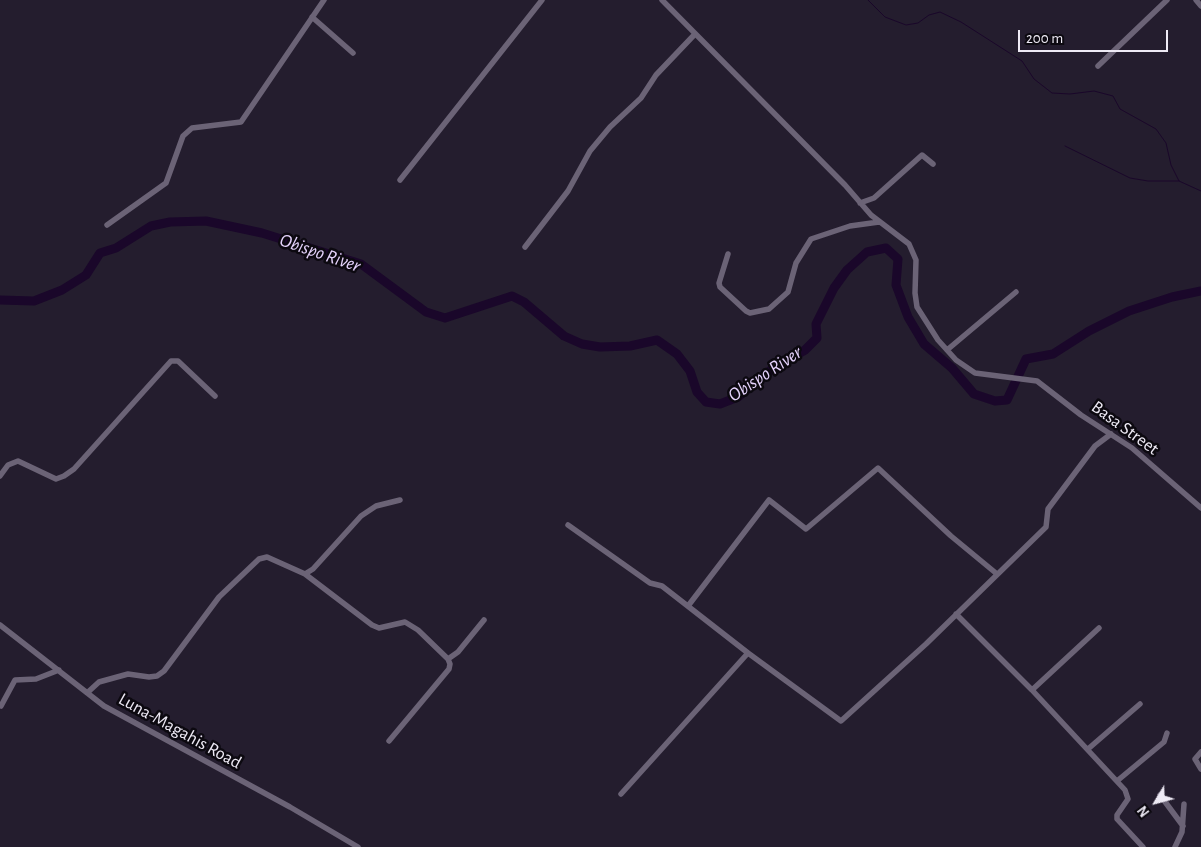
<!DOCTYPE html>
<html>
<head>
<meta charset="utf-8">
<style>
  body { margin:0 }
  #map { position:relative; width:1201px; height:847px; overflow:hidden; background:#241d2e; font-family:"Alegreya Sans",sans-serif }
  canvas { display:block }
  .north { position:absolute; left:1131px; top:777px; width:50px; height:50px; -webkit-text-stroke:4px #0c0910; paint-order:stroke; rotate:233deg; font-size:14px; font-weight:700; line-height:20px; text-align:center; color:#eeeaf5 }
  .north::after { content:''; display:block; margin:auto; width:18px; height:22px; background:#eeeaf5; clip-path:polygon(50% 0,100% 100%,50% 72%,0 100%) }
  .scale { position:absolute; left:1018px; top:30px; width:150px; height:22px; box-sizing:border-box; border:2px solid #eeeaf5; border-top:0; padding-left:6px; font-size:15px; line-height:18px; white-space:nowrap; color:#eeeaf5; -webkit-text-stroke:4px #0c0910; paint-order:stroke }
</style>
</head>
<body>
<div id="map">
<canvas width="1201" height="847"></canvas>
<div class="north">N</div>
<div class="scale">200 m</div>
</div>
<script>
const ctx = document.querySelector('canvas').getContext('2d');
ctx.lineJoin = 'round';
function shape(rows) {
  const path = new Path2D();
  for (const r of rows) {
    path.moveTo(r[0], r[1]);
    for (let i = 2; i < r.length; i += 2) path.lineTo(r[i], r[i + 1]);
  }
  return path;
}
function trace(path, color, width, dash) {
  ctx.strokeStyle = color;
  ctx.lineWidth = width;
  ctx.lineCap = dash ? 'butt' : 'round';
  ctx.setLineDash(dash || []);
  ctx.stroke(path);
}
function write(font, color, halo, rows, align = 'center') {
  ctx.font = font + ' "Alegreya Sans",sans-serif';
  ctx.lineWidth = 5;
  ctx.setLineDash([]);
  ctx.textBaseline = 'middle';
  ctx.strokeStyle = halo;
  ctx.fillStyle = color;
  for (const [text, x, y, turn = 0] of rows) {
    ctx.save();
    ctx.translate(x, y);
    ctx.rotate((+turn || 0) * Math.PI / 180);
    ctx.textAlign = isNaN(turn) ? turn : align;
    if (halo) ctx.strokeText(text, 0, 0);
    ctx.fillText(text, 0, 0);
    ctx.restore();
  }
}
trace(shape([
  [868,0,885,17,906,25,918,23,929,15,940,12,961,22,1022,61,1034,79,1052,93,1070,94,1094,91,1113,96,1120,109,1156,129,1166,143,1171,165,1179,181,1201,191],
  [1065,146,1130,178,1148,181,1179,181]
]), '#1a072a', 1);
trace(shape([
  [0,300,34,301,62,290,86,275,100,253,116,248,151,226,170,222,206,221,262,233,361,264,426,312,445,318,512,296,524,302,564,336,582,344,600,347,630,346,657,340,677,354,690,371,697,392,706,402,720,404,738,397,772,369,805,350,817,338,816,324,834,288,847,270,867,252,886,248,898,259,896,285,908,317,924,344,952,368,974,394,995,401,1007,400,1026,359,1053,354,1089,331,1129,311,1172,297,1201,291]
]), '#1a072a', 9);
trace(shape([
  [662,0,845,185,871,215,909,244,916,260,915,293,917,307,938,340,956,360,975,373,1037,381,1081,415,1132,448,1201,508],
  [1196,0,1201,6],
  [312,17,353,53],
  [1098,66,1167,0],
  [400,180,542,0],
  [860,203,874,198,922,155,933,164],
  [107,225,166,183,183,136,192,128,241,122,324,0],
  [525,247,568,191,590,151,610,127,641,98,656,75,695,34],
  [728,254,719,283,720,287,746,311,750,313,769,309,788,292,796,263,811,239,850,226,879,222],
  [947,350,1016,292],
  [0,476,8,465,18,461,56,479,64,476,74,469,171,361,178,361,215,396],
  [568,525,650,583,662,586,748,653],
  [305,574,372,625,379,628,405,622,418,630,448,659,458,652,484,620],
  [688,606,769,500,806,529,878,468,951,536,997,574],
  [956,614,1032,690,1125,790,1128,799,1117,815,1117,819,1143,847],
  [0,625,104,706,290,807,358,847],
  [1032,690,1099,628],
  [87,693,99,682,128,674,149,677,157,676,164,671,219,597,259,559,267,557,305,574,313,569,361,516,376,506,400,500],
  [1,706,15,680,36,679,59,670],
  [389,741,449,669,450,664,448,659],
  [1088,749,1140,704],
  [1201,752,1195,759,1201,769],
  [1117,781,1164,742,1167,733],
  [621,794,748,653,841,721,926,644,1046,527,1048,509,1095,446,1111,434],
  [1160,795,1183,826],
  [1175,847,1182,832,1184,804]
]), '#6b6376', 5.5);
write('18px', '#eeeaf5', '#0c0910', [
  ["Basa Street",1125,428,36],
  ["Luna-Magahis Road",180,731,29]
]);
write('italic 19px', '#e5d3fc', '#0c0910', [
  ["Obispo River",320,253,19],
  ["Obispo River",765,374,-34]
]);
</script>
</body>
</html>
